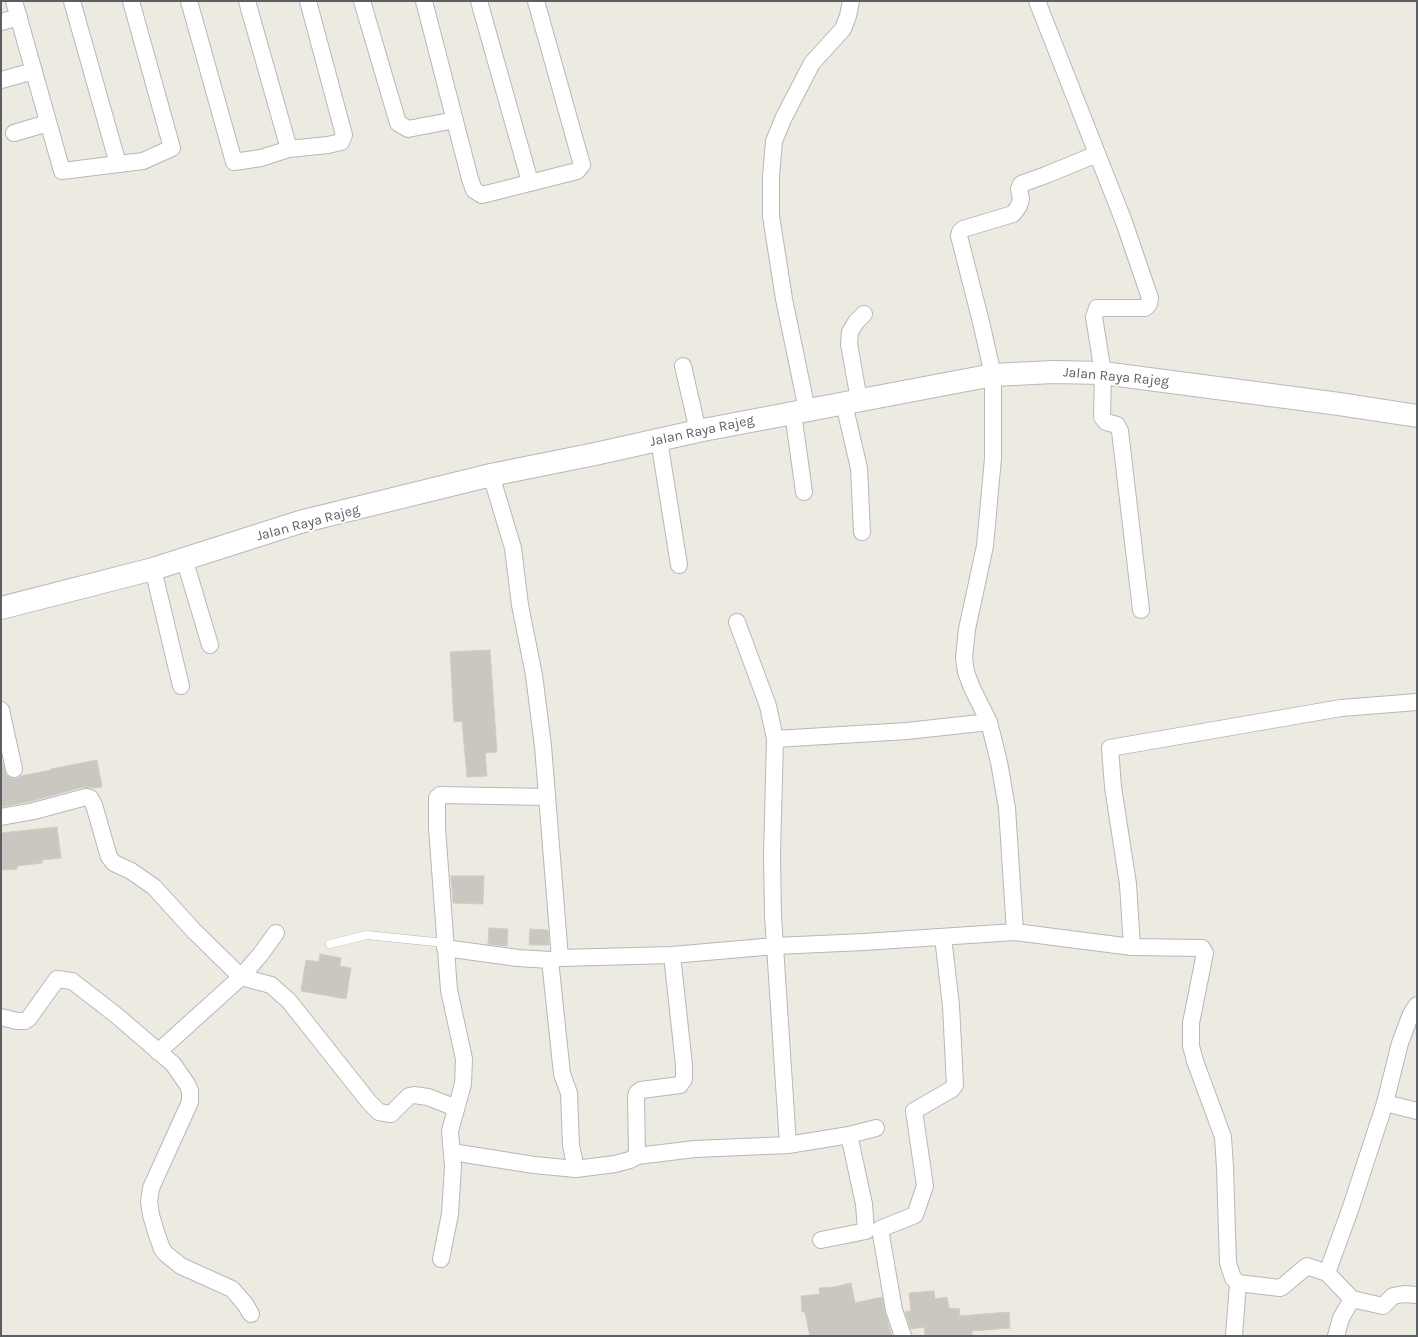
<!DOCTYPE html>
<html>
<head>
<meta charset="utf-8">
<style>
  body { margin:0 }
  #map { position:relative; width:1418px; height:1337px; overflow:hidden; background:#edeae1; font-family:Karla,sans-serif }
  canvas { display:block }
  .frame { position:absolute; inset:0; border:2px solid #5a5f63; pointer-events:none }
</style>
</head>
<body>
<div id="map">
<canvas width="1418" height="1337"></canvas>
<div class="frame"></div>
</div>
<script>
const ctx = document.querySelector('canvas').getContext('2d');
ctx.lineJoin = 'round';
function paint(path, color) {
  ctx.fillStyle = color;
  ctx.fill(path, 'evenodd');
}
function shape(rows) {
  const path = new Path2D();
  for (const r of rows) {
    path.moveTo(r[0], r[1]);
    for (let i = 2; i < r.length; i += 2) path.lineTo(r[i], r[i + 1]);
  }
  return path;
}
function trace(path, color, width, dash) {
  ctx.strokeStyle = color;
  ctx.lineWidth = width;
  ctx.lineCap = dash ? 'butt' : 'round';
  ctx.setLineDash(dash || []);
  ctx.stroke(path);
}
function write(font, color, halo, rows, align = 'center') {
  ctx.font = font + ' Karla,sans-serif';
  ctx.lineWidth = 4;
  ctx.setLineDash([]);
  ctx.textBaseline = 'middle';
  ctx.strokeStyle = halo;
  ctx.fillStyle = color;
  for (const [text, x, y, turn = 0] of rows) {
    ctx.save();
    ctx.translate(x, y);
    ctx.rotate((+turn || 0) * Math.PI / 180);
    ctx.textAlign = isNaN(turn) ? turn : align;
    if (halo) ctx.strokeText(text, 0, 0);
    ctx.fillText(text, 0, 0);
    ctx.restore();
  }
}
const building = shape([
  [490,650,497,752,485,753,487,776,467,777,462,721,454,722,450,652,490,650],
  [1,758,6,775,11,778,16,779,21,776,51,770,51,769,97,760,102,787,92,788,83,787,32,801,1,807,1,758],
  [57,827,61,858,42,860,42,863,17,866,17,869,1,870,1,833,57,827],
  [451,876,484,876,483,904,453,903,451,876],
  [489,928,508,929,507,946,488,944,489,928],
  [530,929,548,930,549,945,529,945,530,929],
  [320,954,341,958,340,966,351,968,346,999,301,991,306,960,319,962,320,954],
  [851,1283,855,1303,882,1297,885,1313,892,1336,810,1336,805,1312,802,1312,801,1296,820,1294,819,1288,834,1287,851,1283],
  [934,1291,935,1299,947,1297,949,1308,960,1309,959,1316,1009,1312,1010,1328,972,1331,972,1336,925,1336,924,1327,911,1329,905,1312,911,1311,909,1293,934,1291]
]);
paint(building, '#cac7c1');
trace(building, '#d2cbc0', 1);
const lane = shape([
  [330,944,367,935,444,943]
]);
const street = shape([
  [14,1,62,171,143,161,172,148,131,1],
  [72,1,118,164],
  [189,1,234,162,261,158,289,149,328,145,341,142,344,135,308,1],
  [247,1,289,149],
  [362,1,398,123,408,129,455,120],
  [424,1,470,179,474,190,482,195,577,171,582,165,536,1],
  [479,1,530,182],
  [1037,1,1124,222,1150,298,1149,304,1145,308,1097,308,1094,317,1103,373,1102,417,1106,422,1117,425,1120,431,1141,610],
  [1,22,19,17],
  [1,80,34,71],
  [14,133,48,123],
  [683,366,698,431],
  [859,400,849,344,850,332,856,322,864,314],
  [844,404,859,468,862,532],
  [807,410,784,299,771,216,771,176,774,141,784,117,812,63,843,29,848,16,851,1],
  [793,413,804,492],
  [659,440,679,565],
  [491,475,513,548,520,605,534,675,543,746,560,958],
  [184,558,210,645],
  [153,569,181,686],
  [1,710,14,769],
  [775,739,907,731,989,722],
  [1,817,34,811,86,797,90,798,94,805,109,857,114,863,131,871,154,887,194,931,241,977,260,955,276,933],
  [1015,932,1007,808,999,762,989,722,972,688,966,672,964,658,967,629,985,546,993,458,993,375,981,322,959,236,960,232,963,229,1013,214,1019,206,1021,199,1019,189,1021,184,1046,175,1097,154],
  [1132,947,1128,884,1113,787,1110,748,1341,708,1417,702],
  [445,948,518,958,550,960,560,958,672,955,775,946,864,942,1015,932,1132,947,1202,948,1205,953,1191,1023,1191,1046,1195,1061,1223,1137,1225,1168,1228,1263,1233,1278,1238,1283,1280,1288,1282,1287,1307,1266,1327,1273,1350,1210,1385,1103,1400,1043,1411,1014,1417,1005],
  [550,960,562,1074,569,1093,571,1145,576,1169,615,1164,630,1160,637,1156,695,1149,788,1145,773,916,772,855,775,739,768,706,737,622],
  [1,1017,17,1021,25,1021,29,1018,57,979,72,981,116,1015,173,1064,187,1084,190,1091,190,1102,151,1188,149,1202,151,1215,156,1232,162,1249,166,1254,181,1266,232,1289,245,1304,251,1314],
  [158,1052,241,977,271,985,289,1001,369,1102,379,1112,391,1114,409,1096,414,1095,428,1097,456,1108],
  [1385,1103,1417,1111],
  [849,1135,876,1128],
  [788,1145,849,1135,864,1204,866,1231,821,1240],
  [452,1152,534,1165,576,1169],
  [637,1156,636,1097,637,1093,641,1090,680,1085,684,1079,684,1065,672,955],
  [441,1259,450,1214,453,1167,450,1131,463,1084,464,1059,449,990,437,828,437,798,440,795,547,797],
  [1327,1273,1352,1299,1341,1318,1336,1336],
  [1352,1299,1383,1306,1393,1296,1404,1294,1417,1295],
  [903,1336,894,1310,880,1229,915,1215,925,1186,914,1111,952,1089,955,1085,951,1006,943,937],
  [1234,1336,1238,1283]
]);
const secondary = shape([
  [1,608,153,569,300,522,491,475,595,454,698,431,993,375,1054,372,1103,373,1339,404,1417,416]
]);
trace(lane, '#b4b8bc', 9);
trace(street, '#b4b8bc', 18);
trace(secondary, '#b5b9be', 24);
trace(lane, '#fff', 8);
trace(street, '#fff', 16);
trace(secondary, '#fff', 22);
write('14px', '#5a5f63', '#fff', [
  ["Jalan Raya Rajeg",1116,377,5],
  ["Jalan Raya Rajeg",702,431,-12],
  ["Jalan Raya Rajeg",308,523,-15]
]);
</script>
</body>
</html>
